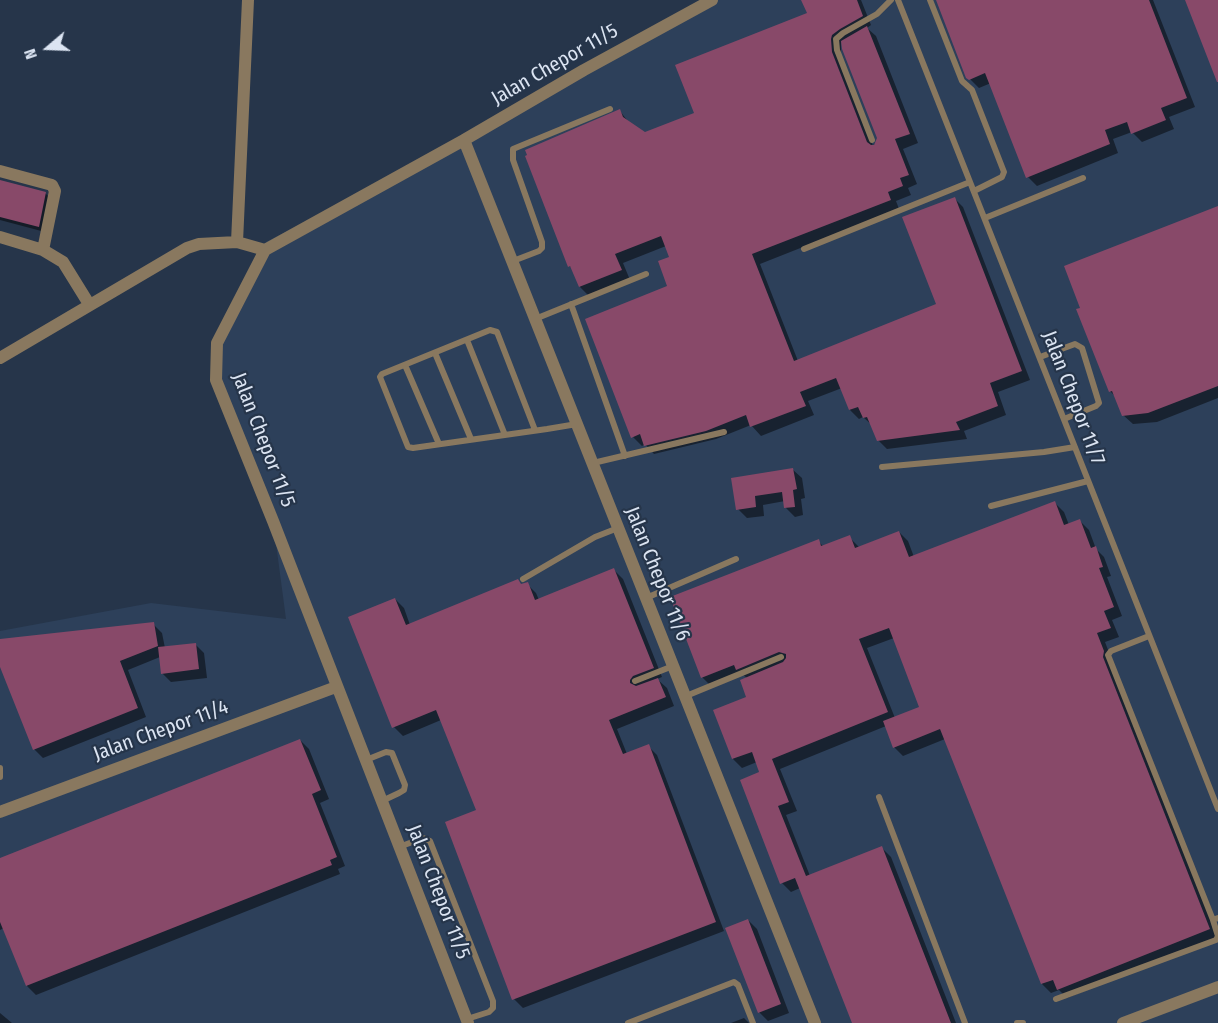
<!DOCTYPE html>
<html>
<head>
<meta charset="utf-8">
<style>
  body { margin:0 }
  #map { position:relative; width:1218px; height:1023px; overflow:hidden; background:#26354a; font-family:"Fira Sans Condensed",sans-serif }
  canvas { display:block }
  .north { position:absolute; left:18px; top:18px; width:60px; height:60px; -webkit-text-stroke:4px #26354a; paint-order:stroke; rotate:251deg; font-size:16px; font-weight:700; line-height:24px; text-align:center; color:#dbe4f2 }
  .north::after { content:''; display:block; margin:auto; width:21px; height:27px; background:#dbe4f2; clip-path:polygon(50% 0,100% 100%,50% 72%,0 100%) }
</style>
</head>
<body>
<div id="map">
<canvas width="1218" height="1023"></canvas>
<div class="north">N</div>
</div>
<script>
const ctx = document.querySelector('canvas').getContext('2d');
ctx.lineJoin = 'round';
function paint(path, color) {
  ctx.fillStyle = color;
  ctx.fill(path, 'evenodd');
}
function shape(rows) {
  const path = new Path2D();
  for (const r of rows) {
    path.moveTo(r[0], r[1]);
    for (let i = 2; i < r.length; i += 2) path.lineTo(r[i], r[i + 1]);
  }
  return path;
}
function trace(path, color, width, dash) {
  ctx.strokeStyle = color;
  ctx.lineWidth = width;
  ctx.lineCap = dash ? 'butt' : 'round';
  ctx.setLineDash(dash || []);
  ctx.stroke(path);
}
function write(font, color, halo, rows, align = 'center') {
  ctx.font = font + ' "Fira Sans Condensed",sans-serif';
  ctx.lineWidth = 4.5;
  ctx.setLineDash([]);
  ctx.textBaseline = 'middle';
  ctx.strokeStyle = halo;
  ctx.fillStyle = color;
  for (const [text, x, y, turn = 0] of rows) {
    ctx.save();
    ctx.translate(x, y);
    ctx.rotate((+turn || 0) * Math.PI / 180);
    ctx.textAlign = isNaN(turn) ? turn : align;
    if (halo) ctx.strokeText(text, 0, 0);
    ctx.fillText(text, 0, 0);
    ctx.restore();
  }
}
paint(shape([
  [712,0,1218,0,1218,1023,0,1023,0,631,151,603,286,619,273,521,216,380,217,343,266,242,464,140]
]), '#2d405a');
paint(shape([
  [805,0,861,0,871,25,867,28,876,36,918,143,903,149,917,184,908,188,911,195,896,201,899,209,760,264,798,361,938,304,954,198,963,207,1030,380,998,392,1006,415,964,431,967,439,887,449,878,440,873,426,863,417,859,419,850,410,842,388,808,401,814,415,761,436,751,425,716,439,654,454,645,444,642,446,633,437,669,287,671,258,666,246,623,263,630,280,589,296,580,287,573,270,570,266,620,111,630,124,645,133,696,114,808,14],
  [841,41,843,41,879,138,873,146,841,62],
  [937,0,1153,0,1195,107,1169,117,1174,129,1142,142,1132,132,1113,139,1118,153,1037,186,1028,177,991,83,979,88,968,77],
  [0,181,46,194,51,199,45,232,0,220],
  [1218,207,1218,398,1157,422,1133,424,1123,415,1117,398,1110,391],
  [792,469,802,478,805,498,801,499,803,515,795,517,786,508,785,501,763,505,764,516,747,518,738,509,733,479],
  [1055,503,1064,512,1069,525,1080,521,1089,530,1096,549,1104,557,1111,576,1107,577,1122,616,1112,620,1119,637,1105,642,1218,938,1067,998,1059,990,1051,993,1042,984,945,739,903,756,894,747,886,726,780,769,797,811,786,815,810,876,882,848,891,857,956,1023,853,1023,800,888,791,892,782,883,757,762,742,768,733,759,715,711,748,698,747,678,742,674,711,686,702,677,818,541,824,547,849,537,859,547,899,532,908,541,914,557],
  [894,638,921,708,895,718,867,648],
  [614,570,623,579,662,677,657,679,667,688,674,706,617,729,627,754,648,746,657,755,724,931,523,1008,514,999,478,811,441,720,403,736,394,727,395,599,404,608,410,625,527,584,536,593,539,600],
  [153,624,162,633,165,648,195,644,204,653,207,678,171,682,162,673,160,657,128,670,146,717,43,758,34,749,0,662,0,640],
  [300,740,309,749,329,799,320,803,345,866,338,869,340,874,36,995,27,986,4,928,0,930,0,860],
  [748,920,757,929,789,1013,768,1021,759,1012],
  [0,1013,12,1023,0,1023],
  [744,1018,749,1023,731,1023]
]), '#0007');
paint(shape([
  [801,0,857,0,863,16,840,29,832,35,831,39,832,52,867,142,871,145,874,145,877,138,842,49,841,41,867,26,910,134,895,139,909,175,900,178,903,186,888,192,891,200,752,254,794,361,936,304,902,217,955,197,1022,371,990,383,998,406,956,422,960,430,877,441,867,417,863,418,858,407,849,410,836,378,800,392,806,406,750,427,746,415,706,431,644,446,640,434,631,438,585,319,667,286,658,261,669,257,661,236,615,254,622,270,579,287,570,266,568,267,525,156,527,155,525,150,620,109,623,117,645,132,694,113,675,65,807,13],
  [936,0,1149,0,1187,98,1161,108,1166,120,1131,134,1127,122,1105,130,1110,144,1026,178,985,73,969,80,966,78],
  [1185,0,1218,0,1218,82,1217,82],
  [0,180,46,192,39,227,0,217],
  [1218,206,1218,386,1148,413,1122,416,1112,391,1109,392,1076,309,1080,308,1064,266],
  [793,468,797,489,793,490,795,507,784,508,782,492,755,496,756,507,736,510,731,478],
  [1055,501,1064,525,1080,519,1091,548,1096,546,1103,567,1099,568,1114,607,1104,611,1111,628,1097,633,1104,651,1103,657,1210,929,1057,990,1053,980,1041,984,940,729,893,748,883,721,919,707,889,628,859,639,888,712,772,759,789,802,778,806,806,876,882,846,951,1023,852,1023,795,878,780,884,740,780,759,772,752,752,732,759,713,710,746,697,740,680,783,662,786,658,786,654,779,652,736,670,734,665,701,678,670,597,819,539,821,546,850,535,855,548,899,531,909,557],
  [614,568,654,668,633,676,630,680,630,683,636,686,658,678,666,697,609,720,623,754,649,744,716,922,512,1000,445,822,476,810,436,710,392,728,348,617,395,598,406,625,518,579,521,584,528,582,535,600],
  [154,622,158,646,120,661,138,708,33,750,0,667,0,639],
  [196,643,199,669,161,674,158,647],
  [300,739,321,790,312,794,337,857,330,860,332,865,26,986,0,922,0,858],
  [748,919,781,1004,758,1013,725,928]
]), '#884969');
trace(shape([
  [898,0,1218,809],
  [930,0,962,81,972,90,1004,172,1002,177,974,191],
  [872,140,837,50,836,39,843,33,877,14,891,0],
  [985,218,1083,178],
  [804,249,970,182],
  [513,261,539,251,542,248,542,242,513,160,513,149,610,109],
  [571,304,625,456],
  [535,319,646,274],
  [467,340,505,435],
  [435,353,471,439],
  [1040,357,1075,344,1082,348,1099,403,1096,406,1064,419],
  [405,365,439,444],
  [535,430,497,332,490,330,382,374,380,377,408,447,413,448,547,429,577,424],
  [593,463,724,432],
  [882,467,1044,452,1075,447],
  [991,506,1088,481],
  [523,579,595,537,618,528],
  [646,598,736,559],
  [1149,636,1111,651,1108,655,1213,920,1218,918],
  [635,681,673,666],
  [686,696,781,657],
  [366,760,386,752,392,753,405,785,404,790,399,793,382,801],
  [0,768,0,777],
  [879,797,965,1023],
  [399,847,423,838,430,841,493,1001,493,1008,489,1012,467,1019],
  [1056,999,1216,940,1218,936,1213,920],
  [628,1023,734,982,738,985,753,1023],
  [1017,1023,1023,1023]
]), '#89785f', 6);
trace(shape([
  [464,140,815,1023],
  [0,171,52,185,55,191,43,250],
  [0,237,43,250,63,262,89,304],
  [237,242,248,0],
  [0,358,187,248,199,244,237,242,265,250],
  [0,812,336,687],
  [468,1023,273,521,216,380,217,343,265,250,464,140,584,70,712,0],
  [1123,1023,1218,987]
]), '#89785f', 12);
write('20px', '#dbe4f2', '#26354a', [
  ["Jalan Chepor 11/5",555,65,-30],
  ["Jalan Chepor 11/7",1073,398,69],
  ["Jalan Chepor 11/5",263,440,69],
  ["Jalan Chepor 11/6",657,574,68],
  ["Jalan Chepor 11/4",161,731,-20],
  ["Jalan Chepor 11/5",438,892,69]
]);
</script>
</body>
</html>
